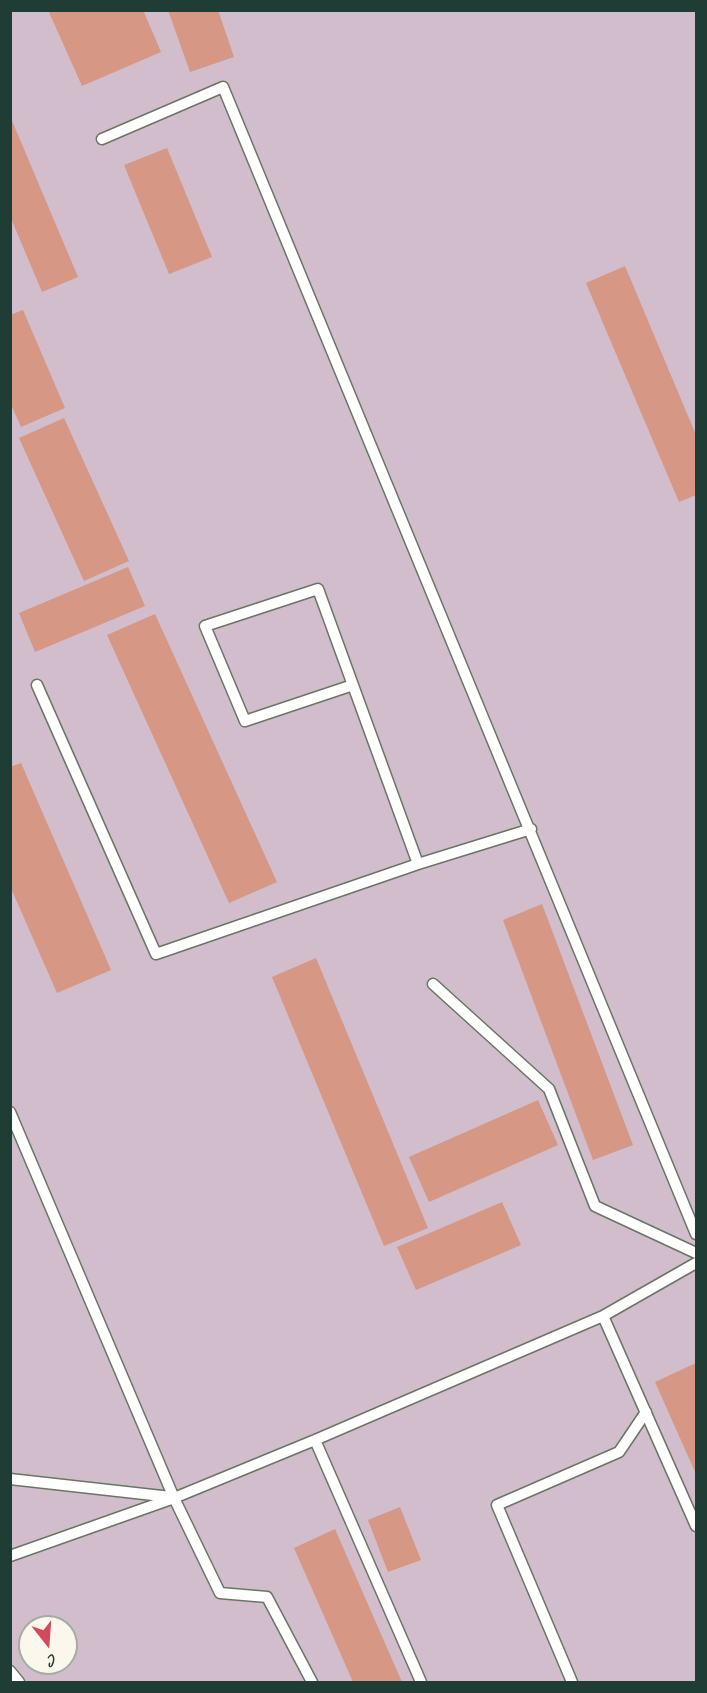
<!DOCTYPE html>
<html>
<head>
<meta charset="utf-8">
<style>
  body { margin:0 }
  #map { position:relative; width:707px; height:1693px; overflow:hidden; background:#f4dcbe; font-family:Caveat,sans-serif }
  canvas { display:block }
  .frame { position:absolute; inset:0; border:12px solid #1f3d34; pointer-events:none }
  .north { position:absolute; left:18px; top:1615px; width:60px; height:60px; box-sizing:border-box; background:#fbf7ec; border:2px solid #a3ada2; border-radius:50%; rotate:163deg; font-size:16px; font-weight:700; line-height:24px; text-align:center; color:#1f3d34 }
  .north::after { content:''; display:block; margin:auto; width:21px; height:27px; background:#d1495b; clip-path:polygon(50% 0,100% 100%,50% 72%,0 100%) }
</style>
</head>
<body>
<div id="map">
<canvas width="707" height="1693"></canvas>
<div class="frame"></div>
<div class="north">С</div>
</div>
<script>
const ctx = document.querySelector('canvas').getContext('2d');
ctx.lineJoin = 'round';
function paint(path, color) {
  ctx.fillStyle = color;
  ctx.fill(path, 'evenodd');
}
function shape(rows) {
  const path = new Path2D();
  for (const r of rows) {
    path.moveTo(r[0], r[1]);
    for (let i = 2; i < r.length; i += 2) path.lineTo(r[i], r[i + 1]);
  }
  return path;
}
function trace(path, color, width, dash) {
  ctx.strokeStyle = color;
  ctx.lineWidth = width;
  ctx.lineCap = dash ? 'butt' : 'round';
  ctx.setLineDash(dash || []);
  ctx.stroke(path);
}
paint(shape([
  [11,11,696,11,696,1682,11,1682],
  [30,1627,66,1627,66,1663,30,1663]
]), '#d1bdcb');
paint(shape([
  [48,10,143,10,161,52,82,86],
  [168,10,218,10,234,57,190,72],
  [10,116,78,277,42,292,10,216],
  [167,148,212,257,169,274,124,165],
  [625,266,696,435,696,495,679,502,586,283],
  [23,310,65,408,21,427,10,402,10,315],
  [64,418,129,561,84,581,19,438],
  [128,567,145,606,35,652,19,613],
  [155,614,277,882,229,903,107,635],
  [21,763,111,970,57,993,10,886,10,767],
  [542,904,633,1145,593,1160,503,920],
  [316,958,428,1228,384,1246,272,977],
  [538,1100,558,1145,429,1202,409,1157],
  [502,1202,521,1245,416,1290,397,1247],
  [696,1363,696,1474,655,1382],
  [400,1507,421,1560,388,1572,368,1520],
  [335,1529,402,1682,353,1682,294,1548]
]), '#d69784');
const lane = shape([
  [102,139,223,87,696,1234],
  [37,685,156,954,418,864,531,829],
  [353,685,245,721,205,626,318,589,418,864],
  [433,984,549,1089,595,1206,696,1253],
  [10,1112,174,1498,220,1593,267,1597,312,1682],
  [603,1316,696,1526],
  [315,1440,421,1682],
  [10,1479,171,1497],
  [10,1556,174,1498,315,1440,603,1316,696,1263],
  [10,1671,19,1682],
  [572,1682,497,1505,619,1452,646,1412]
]);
trace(lane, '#6a7564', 13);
trace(lane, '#fff', 10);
</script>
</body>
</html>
